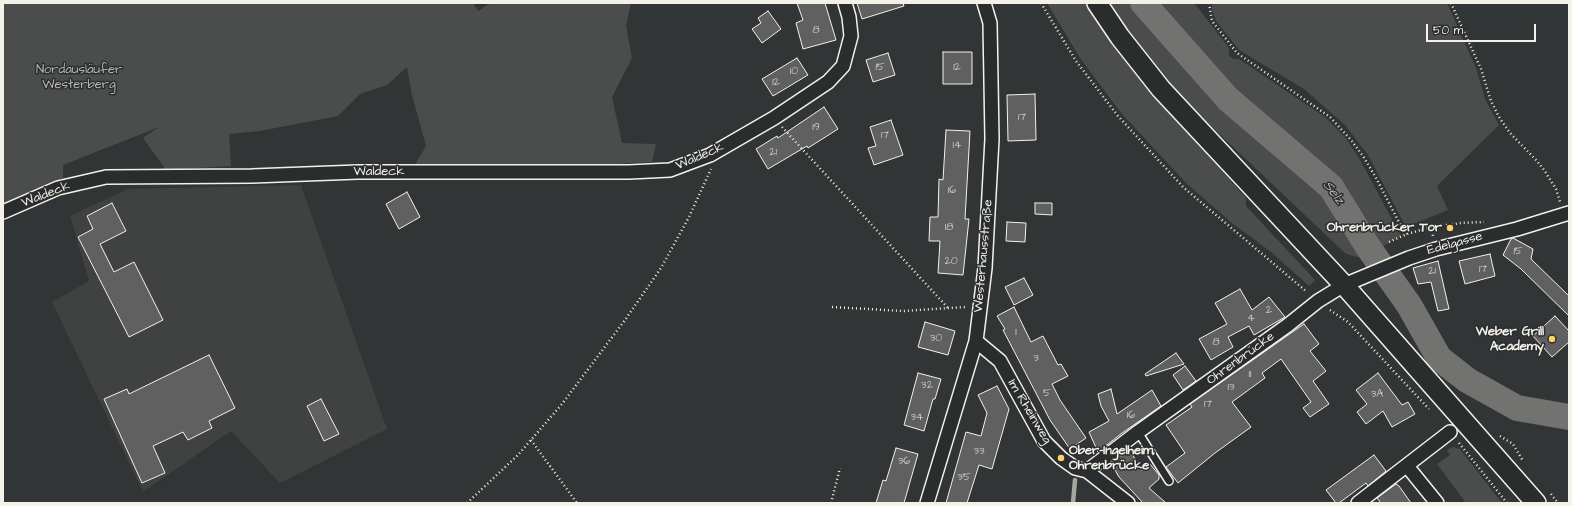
<!DOCTYPE html>
<html>
<head>
<meta charset="utf-8">
<style>
  body { margin:0 }
  #map { position:relative; width:1572px; height:506px; overflow:hidden; background:#323535; font-family:"Architects Daughter",sans-serif }
  canvas { display:block }
  .frame { position:absolute; inset:0; border:4px solid #f4f1e8; pointer-events:none }
  .scale { position:absolute; left:1426px; top:24px; width:110px; height:18px; box-sizing:border-box; border:2px solid #f4f1e8; border-top:0; padding-left:5px; font-size:12px; line-height:14px; white-space:nowrap; color:#f4f1e8; -webkit-text-stroke:3px #2a2d2e; paint-order:stroke }
</style>
</head>
<body>
<div id="map">
<canvas width="1572" height="506"></canvas>
<div class="frame"></div>
<div class="scale">50 m</div>
</div>
<script>
const ctx = document.querySelector('canvas').getContext('2d');
ctx.lineJoin = 'round';
function paint(path, color) {
  ctx.fillStyle = color;
  ctx.fill(path, 'evenodd');
}
function shape(rows) {
  const path = new Path2D();
  for (const r of rows) {
    path.moveTo(r[0], r[1]);
    for (let i = 2; i < r.length; i += 2) path.lineTo(r[i], r[i + 1]);
  }
  return path;
}
function trace(path, color, width, dash) {
  ctx.strokeStyle = color;
  ctx.lineWidth = width;
  ctx.lineCap = dash ? 'butt' : 'round';
  ctx.setLineDash(dash || []);
  ctx.stroke(path);
}
function write(font, color, halo, rows, align = 'center') {
  ctx.font = font + ' "Architects Daughter",sans-serif';
  ctx.lineWidth = 3;
  ctx.setLineDash([]);
  ctx.textBaseline = 'middle';
  ctx.strokeStyle = halo;
  ctx.fillStyle = color;
  for (const [text, x, y, turn = 0] of rows) {
    ctx.save();
    ctx.translate(x, y);
    ctx.rotate((+turn || 0) * Math.PI / 180);
    ctx.textAlign = isNaN(turn) ? turn : align;
    if (halo) ctx.strokeText(text, 0, 0);
    ctx.fillText(text, 0, 0);
    ctx.restore();
  }
}
paint(shape([
  [301,185,387,429,280,483,231,431,143,492,52,302,89,281,70,216,128,189]
]), '#404242');
paint(shape([
  [3,3,473,3,478,11,490,3,631,3,626,26,632,58,612,97,622,143,656,144,652,162,579,166,413,168,426,146,412,95,407,67,387,85,360,94,338,116,260,131,229,134,231,166,166,170,143,138,159,127,63,165,63,178,3,203],
  [1047,3,1087,3,1110,40,1151,92,1246,198,1246,206,1315,280,1309,286,1271,252,1232,223,1187,184,1121,113,1080,58],
  [1108,3,1194,3,1229,48,1229,56,1234,59,1239,59,1325,117,1345,137,1359,158,1401,236,1361,258,1346,254,1174,91],
  [1212,3,1447,3,1476,68,1485,99,1499,125,1437,186,1448,210,1406,227,1368,155,1345,125,1304,89,1239,50,1216,21,1212,9],
  [1453,447,1460,449,1502,503,1466,503,1437,464,1450,455,1447,450]
]), '#4b4d4c');
trace(shape([
  [1073,503,1075,480]
]), '#a6a5a0', 4.5);
trace(shape([
  [1143,3,1228,99,1331,187,1368,247,1409,305,1439,358,1467,380,1517,408,1569,417]
]), '#727370', 26);
const building = shape([
  [797,3,825,3,836,40,803,49,796,23,803,20,797,3],
  [857,3,903,3,904,6,862,19,857,3],
  [768,11,781,29,762,43,752,29,761,23,758,18,768,11],
  [943,52,972,52,972,84,943,84,943,52],
  [888,53,895,75,873,82,866,60,888,53],
  [797,58,808,75,773,96,762,79,797,58],
  [1035,94,1036,140,1008,141,1007,95,1035,94],
  [824,107,838,129,808,148,807,146,768,169,756,149,777,136,778,138,824,107],
  [891,120,903,155,874,165,868,148,876,146,870,127,891,120],
  [946,130,970,131,965,219,969,219,963,275,938,273,940,241,929,241,930,217,938,217,939,179,943,180,946,130],
  [407,192,420,217,399,229,386,204,407,192],
  [112,203,126,231,100,244,114,272,134,262,163,320,129,337,78,237,93,229,87,216,112,203],
  [1035,203,1052,203,1052,215,1035,214,1035,203],
  [1007,222,1026,223,1025,242,1006,241,1007,222],
  [1513,238,1533,249,1531,259,1569,296,1569,316,1521,269,1503,255,1511,239,1513,238],
  [1490,254,1495,276,1465,284,1459,261,1490,254],
  [1438,261,1449,309,1438,311,1431,282,1418,284,1413,268,1438,261],
  [1024,278,1033,295,1014,305,1005,287,1024,278],
  [1240,289,1252,310,1269,297,1285,317,1254,335,1249,326,1228,337,1233,347,1211,360,1199,339,1227,324,1215,303,1240,289],
  [1014,307,1031,342,1043,336,1058,365,1061,364,1068,376,1052,384,1060,400,1086,438,1070,449,1050,420,1003,330,1005,329,997,316,1014,307],
  [1555,316,1569,331,1569,342,1552,357,1533,336,1555,316],
  [925,322,955,331,948,355,918,347,925,322],
  [1304,324,1319,344,1310,351,1326,371,1313,381,1329,404,1310,417,1303,408,1311,402,1281,359,1262,373,1265,378,1232,402,1251,427,1215,453,1178,483,1166,467,1185,453,1166,425,1192,407,1190,404,1304,324],
  [1176,353,1184,364,1146,376,1145,374,1176,353],
  [209,355,235,408,209,421,212,428,188,440,183,432,153,446,165,473,142,483,104,399,127,389,129,394,209,355],
  [1185,366,1196,381,1183,390,1173,375,1185,366],
  [918,373,941,379,935,399,933,399,924,431,904,425,918,373],
  [1378,373,1402,405,1408,402,1415,414,1392,427,1383,411,1366,424,1357,412,1367,404,1356,390,1378,373],
  [997,386,1009,409,992,469,979,465,967,503,946,503,966,432,981,436,987,413,978,395,997,386],
  [1111,389,1117,414,1152,390,1161,406,1122,433,1098,452,1089,432,1109,421,1101,406,1098,394,1111,389],
  [321,399,339,434,324,441,307,406,321,399],
  [896,448,918,454,904,503,876,503,883,480,886,481,896,448],
  [1129,449,1142,470,1150,464,1159,475,1159,479,1149,488,1166,503,1143,503,1119,477,1111,463,1129,449],
  [1374,455,1386,471,1368,486,1366,483,1339,503,1336,503,1326,490,1374,455],
  [1396,484,1399,486,1411,503,1381,503,1377,498,1396,484]
]);
paint(building, '#5f605f');
trace(building, '#f4f1e8', 1);
const lane = shape([
  [1138,432,1169,481]
]);
const street = shape([
  [3,212,58,188,106,177,252,176,358,172,629,172,670,170,710,155,774,118,828,82,843,66,851,36,849,17,845,3],
  [976,341,1000,361,1044,441,1061,458,1075,468,1087,471,1128,503],
  [1407,466,1437,503],
  [1087,471,1138,432,1288,325,1318,301,1344,285,1409,258,1436,249,1517,229,1569,213],
  [927,503,976,341,985,268,992,139,990,23,984,3],
  [1358,503,1450,432]
]);
const secondary = shape([
  [1097,3,1120,37,1161,89,1344,285,1536,503]
]);
trace(lane, '#f4f1e8', 10);
trace(street, '#f4f1e8', 16);
trace(secondary, '#f4f1e8', 22);
trace(shape([
  [1041,3,1076,61,1118,116,1183,187,1307,292],
  [1209,3,1212,21,1237,53,1330,117,1351,140,1363,156,1375,176,1403,230,1407,234],
  [1451,3,1481,69,1491,101,1499,117,1510,133,1537,161,1544,170,1556,189,1560,202],
  [782,127,948,308],
  [1452,225,1459,223,1484,222],
  [1431,227,1433,236],
  [1389,242,1407,234,1431,227,1439,225,1448,225],
  [832,307,903,311,966,307],
  [1330,310,1348,322,1429,409],
  [1500,436,1513,444,1523,461],
  [531,440,577,503],
  [1459,443,1507,503],
  [1551,494,1558,503],
  [467,503,518,455,562,404,625,320,661,268,689,217,711,169],
  [831,503,840,468]
]), '#f4f1e8', 2.5, [1, 3]);
trace(lane, '#2a2d2e', 7);
trace(street, '#2a2d2e', 13);
trace(secondary, '#2a2d2e', 19);
for (const [x, y, r, color] of [
  [1450,228,4,"#ffd166"],
  [1552,339,4,"#ffd166"],
  [1061,458,4,"#ffd166"]
]) {
  const dot = new Path2D();
  dot.arc(x, y, r, 0, 2 * Math.PI);
  ctx.fillStyle = color;
  ctx.fill(dot);
  trace(dot, '#2a2d2e', 1.5);
}
write('11px', '#cfcdc6', null, [
  ["8",816,31],
  ["15",880,68],
  ["12",957,68],
  ["10",794,72],
  ["12",776,83],
  ["17",1022,118],
  ["19",816,128],
  ["17",885,136],
  ["14",957,146],
  ["21",773,153],
  ["16",952,191],
  ["18",949,228],
  ["15",1518,252],
  ["20",951,262],
  ["17",1483,270],
  ["21",1432,272],
  ["2",1269,311],
  ["4",1251,319],
  ["1",1016,333],
  ["30",936,339],
  ["8",1216,343],
  ["3",1036,359],
  ["11",1250,375],
  ["32",927,386],
  ["13",1231,388],
  ["5",1047,394],
  ["3A",1377,395],
  ["17",1208,405],
  ["16",1131,416],
  ["34",917,418],
  ["33",979,452],
  ["36",904,462],
  ["35",964,478]
]);
write('13px', '#b9b8b1', '#2a2d2e', [
  ["Nordausläufer",79,70],
  ["Westerberg",79,85]
]);
write('13px', '#f4f1e8', '#2a2d2e', [
  ["Waldeck",700,157,-23],
  ["Waldeck",379,172],
  ["Waldeck",46,195,-21],
  ["Edelgasse",1455,244,-15],
  ["Westerhausstraße",984,256,-85],
  ["Ohrenbrücke",1241,359,-36],
  ["Im Rheinweg",1029,412,59]
]);
write('bold 13px', '#f4f1e8', '#2a2d2e', [
  ["Ohrenbrücker Tor",1442,228],
  ["Weber Grill",1544,332],
  ["Academy",1544,347],
  ["Ober-Ingelheim,",1069,451,"left"],
  ["Ohrenbrücke",1069,466,"left"]
], 'right');
write('italic 14px', '#b3b2ac', '#2a2d2e', [
  ["Selz",1333,193,52]
]);
</script>
</body>
</html>
